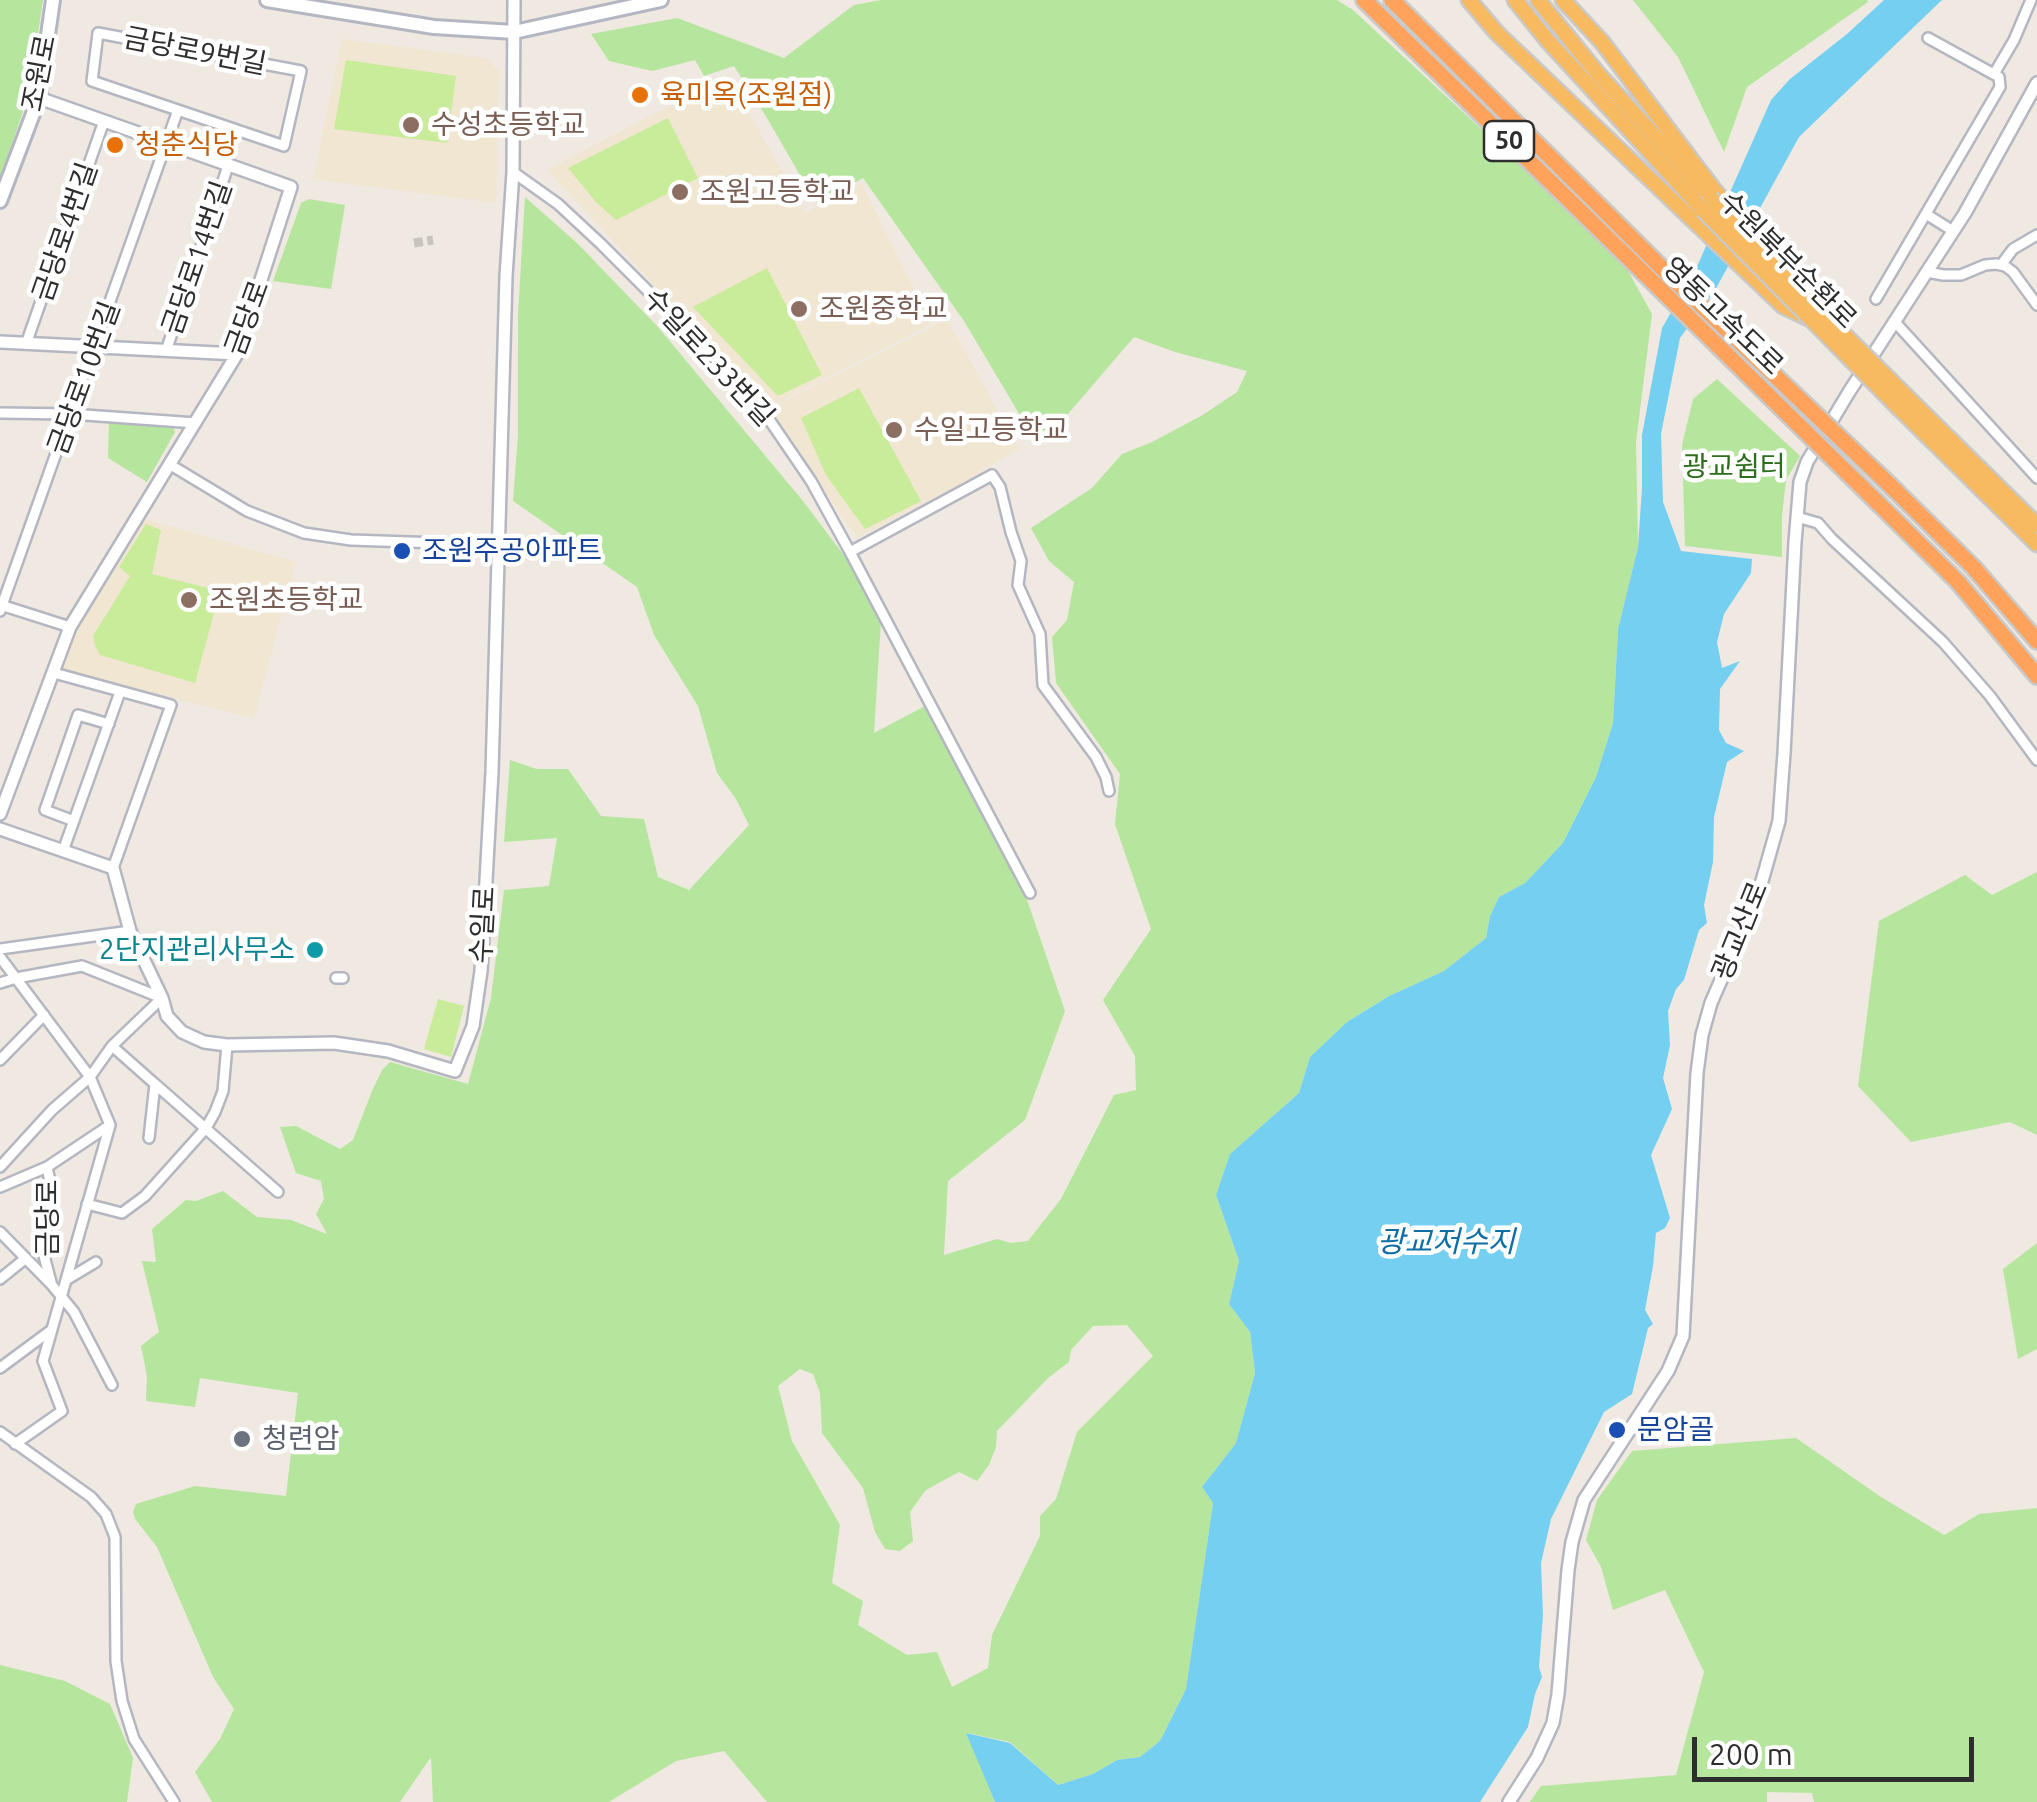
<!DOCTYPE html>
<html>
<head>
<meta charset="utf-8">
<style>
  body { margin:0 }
  #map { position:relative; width:2037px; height:1802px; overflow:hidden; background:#efe9e1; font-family:Ubuntu,sans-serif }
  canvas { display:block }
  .scale { position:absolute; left:1692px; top:1737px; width:282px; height:45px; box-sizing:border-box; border:5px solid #2e2e2e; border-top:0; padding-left:12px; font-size:30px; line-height:35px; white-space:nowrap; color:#2e2e2e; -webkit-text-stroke:8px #fff; paint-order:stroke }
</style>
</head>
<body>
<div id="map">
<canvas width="2037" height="1802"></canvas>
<div class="scale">200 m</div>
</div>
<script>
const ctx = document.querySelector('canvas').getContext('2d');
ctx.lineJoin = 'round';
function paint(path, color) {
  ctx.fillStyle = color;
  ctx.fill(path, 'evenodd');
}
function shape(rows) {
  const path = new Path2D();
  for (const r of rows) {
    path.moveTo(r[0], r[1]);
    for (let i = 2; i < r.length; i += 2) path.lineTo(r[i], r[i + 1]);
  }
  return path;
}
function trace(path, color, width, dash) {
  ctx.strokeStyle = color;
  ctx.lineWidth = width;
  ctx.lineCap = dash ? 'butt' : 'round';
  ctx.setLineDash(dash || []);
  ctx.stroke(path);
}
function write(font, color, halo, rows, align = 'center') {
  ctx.font = font + ' Ubuntu,"Noto Sans KR",sans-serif';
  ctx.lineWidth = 9;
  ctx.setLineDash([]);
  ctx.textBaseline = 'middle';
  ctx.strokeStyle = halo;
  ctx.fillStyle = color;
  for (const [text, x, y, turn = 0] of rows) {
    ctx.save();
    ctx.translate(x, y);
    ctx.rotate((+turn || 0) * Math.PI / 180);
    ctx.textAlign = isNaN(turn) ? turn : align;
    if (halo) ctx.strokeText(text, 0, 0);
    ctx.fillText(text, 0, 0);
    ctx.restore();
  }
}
paint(shape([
  [342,39,486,58,499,71,496,203,313,179],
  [728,75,805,213,861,183,931,324,766,409,661,292,547,170],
  [947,319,1019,449,955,487,857,538,767,410],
  [141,518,296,562,254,718,59,669,71,637]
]), '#f0e6d1');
paint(shape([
  [0,0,43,0,29,94,0,179],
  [881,0,1337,0,1353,10,1505,151,1628,271,1652,314,1636,442,1638,547,1618,629,1613,723,1596,777,1563,843,1525,883,1499,897,1490,916,1486,938,1444,971,1389,996,1347,1022,1310,1057,1299,1093,1230,1154,1216,1195,1239,1261,1229,1304,1250,1332,1255,1373,1236,1443,1202,1487,1213,1503,1186,1689,1160,1741,1140,1757,1117,1760,1093,1774,1058,1785,1010,1742,967,1733,995,1802,767,1802,724,1751,676,1761,609,1802,433,1802,431,1757,400,1802,212,1802,195,1772,220,1739,234,1709,213,1677,157,1547,135,1519,133,1512,136,1504,195,1486,286,1496,298,1393,200,1378,195,1407,146,1401,147,1376,141,1346,159,1332,142,1261,156,1262,152,1229,186,1200,196,1201,223,1191,257,1217,291,1220,327,1234,316,1214,324,1199,321,1181,296,1173,280,1127,296,1126,340,1149,353,1140,372,1091,382,1070,390,1062,468,1084,491,998,504,890,549,886,557,838,504,842,510,760,537,769,568,769,601,816,644,819,658,877,689,890,749,825,736,799,717,773,698,706,654,635,637,587,513,501,518,435,518,314,525,197,577,243,658,327,803,501,852,566,881,621,874,733,925,706,1023,888,1065,1011,1025,1120,948,1181,944,1255,997,1239,1011,1243,1028,1241,1061,1199,1114,1095,1136,1090,1135,1056,1103,1000,1151,929,1115,824,1120,774,1056,683,1052,637,1067,620,1074,582,1049,561,1031,528,1092,488,1122,454,1152,442,1201,416,1237,392,1247,371,1175,352,1134,337,1062,421,1033,437,964,321,863,178,816,203,767,118,734,66,704,76,695,60,652,71,609,61,591,34,677,18,784,58,854,5],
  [1127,1325,1153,1356,1077,1432,1056,1499,1040,1516,1040,1536,992,1635,988,1668,952,1687,937,1652,907,1655,858,1625,863,1601,832,1583,840,1525,792,1441,778,1386,800,1369,813,1374,820,1393,822,1433,863,1488,875,1532,885,1549,900,1551,913,1541,910,1512,926,1490,959,1472,977,1481,989,1465,996,1447,997,1431,1048,1378,1069,1362,1071,1350,1093,1326],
  [1633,0,1867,0,1868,2,1747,87,1724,152,1678,57],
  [309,199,345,205,331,289,273,281,301,203],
  [1717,379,1800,456,1786,480,1782,516,1782,557,1685,546,1682,445,1693,399],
  [109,422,173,427,175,432,147,482,108,458],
  [2037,872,2037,1135,2010,1122,1911,1142,1858,1086,1879,921,1965,875,1992,895],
  [2037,1243,2037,1349,2018,1359,2003,1269],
  [1796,1438,1881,1497,1944,1535,1979,1514,2037,1508,2037,1802,1814,1802,1812,1793,1767,1792,1767,1802,1530,1802,1541,1786,1676,1775,1704,1672,1665,1590,1613,1610,1601,1567,1586,1540,1597,1500,1632,1451],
  [0,1665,65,1681,110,1704,133,1758,127,1802,0,1802]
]), '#b6e59e');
paint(shape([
  [346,60,456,76,447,143,334,129],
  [668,118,698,178,616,220,596,202,568,168],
  [767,268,822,375,778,396,693,307],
  [859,388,921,501,865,529,826,475,801,418],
  [146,524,161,530,152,574,220,591,195,683,100,655,95,645,93,636,130,576,119,567],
  [438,999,464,1006,451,1057,424,1049]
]), '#c9ec9a');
paint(shape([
  [1884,0,1942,0,1799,137,1714,292,1680,338,1661,434,1663,502,1681,551,1752,559,1751,573,1724,614,1717,642,1722,668,1740,661,1720,689,1719,730,1726,743,1744,751,1727,762,1714,817,1713,862,1704,905,1707,923,1699,930,1684,980,1676,989,1668,1011,1670,1045,1663,1078,1672,1109,1651,1155,1670,1218,1665,1228,1656,1233,1653,1266,1645,1310,1653,1324,1648,1328,1632,1394,1604,1412,1551,1519,1541,1563,1543,1615,1539,1667,1542,1677,1535,1694,1528,1727,1480,1802,995,1802,966,1733,1010,1743,1058,1785,1093,1774,1117,1760,1140,1757,1160,1741,1186,1689,1213,1503,1202,1487,1236,1443,1255,1373,1250,1332,1229,1304,1239,1261,1216,1195,1230,1154,1299,1093,1310,1057,1347,1022,1389,996,1444,971,1486,938,1490,916,1499,897,1525,883,1563,843,1596,777,1613,723,1618,629,1638,547,1642,488,1642,435,1662,328,1695,271,1771,100,1790,79,1847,34]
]), '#75cff0');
trace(shape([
  [414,243,433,240]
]), '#c8c4bd', 9, [9, 4.5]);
const minor = shape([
  [98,33,301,71,284,146,92,81,98,33],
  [1994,74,2014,40,2031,0],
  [513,172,558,204,601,244,707,350,764,412,811,481,850,552,992,475,1000,487,1011,532,1021,561,1018,585,1040,634,1043,685,1096,757,1106,777,1109,791],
  [1926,214,1953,231],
  [2001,265,2013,249,2037,235],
  [1927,272,1943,275,1961,275,1985,265,1996,264,2005,266,2013,272,2037,305],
  [1876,299,2000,87,1999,77,1928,38],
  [1895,322,2037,478],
  [26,344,104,121],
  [166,351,228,166],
  [0,413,71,414,196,423],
  [169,464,247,511,304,533,351,540,497,545],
  [1797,517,1818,523,1832,539,1943,642,1990,696,2037,760],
  [850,552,1030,893],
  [1,605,70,627],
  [0,611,178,110],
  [54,673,171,705,113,868],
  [74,821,45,810,78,715,109,724],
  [63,851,120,692],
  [0,949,130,931],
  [0,957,90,1077,110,1125,43,1361,62,1411,15,1444],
  [336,978,343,978],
  [0,983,16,978,82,966,162,998,112,1046,90,1077,52,1110,0,1167],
  [112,1046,155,1084,149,1138],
  [0,1060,44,1015],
  [155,1084,278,1192],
  [47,1167,52,1191,43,1252,51,1282],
  [0,1187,47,1167,110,1125],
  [87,1204,122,1213,145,1196,206,1128,215,1112,223,1091,227,1045],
  [0,1232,51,1284,74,1312,112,1385],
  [0,1279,26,1258],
  [66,1280,96,1262],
  [0,1368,50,1331],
  [0,1432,91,1497,106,1514,115,1537,116,1661,122,1701,134,1739,174,1802]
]);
const tertiary = shape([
  [0,342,237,354],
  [0,814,70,627,237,354,291,187,39,98],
  [0,829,113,868,130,931,162,998,167,1016,182,1032,204,1042,227,1045,334,1043,388,1051,455,1071,473,1026,481,971,492,772,506,276,513,172,514,0],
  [1509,1802,1537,1758,1553,1723,1558,1694,1568,1570,1572,1542,1584,1500,1668,1371,1683,1336,1697,1073,1702,1035,1711,1003,1758,895,1779,821,1784,753,1795,542,1800,482,1807,462,1849,392,1965,213,2037,83]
]);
const secondary = shape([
  [267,0,434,27,514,32,661,0],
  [0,201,39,98,53,0]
]);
const trunk = shape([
  [1469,0,1497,33,1783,306,1806,317],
  [1515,0,1548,41,1703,210],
  [1538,0,1598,74,1704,190],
  [1563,0,1602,42,1714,190,1742,221],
  [1910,400,2037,525],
  [1900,409,2037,544]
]);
const motorway = shape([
  [1364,0,1653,282],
  [1392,0,1662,268],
  [1896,491,1974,568,2037,641],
  [1880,505,1958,582,2037,676]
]);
trace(minor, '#b4b7c1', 14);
trace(tertiary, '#b4b7c1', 16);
trace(secondary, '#b4b7c1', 18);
trace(trunk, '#c9c9c9', 19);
trace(motorway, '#c9c9c9', 20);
trace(minor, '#fff', 9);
trace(tertiary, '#fff', 11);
trace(secondary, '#fff', 12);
trace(trunk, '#f8ba60', 14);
trace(motorway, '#ffa35c', 15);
const trunkBridge = shape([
  [1711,198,1774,265,1910,400],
  [1703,210,1900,409]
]);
const motorwayBridge = shape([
  [1662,268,1896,491],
  [1653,282,1880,505]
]);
trace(trunkBridge, '#c9c9c9', 19, []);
trace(motorwayBridge, '#c9c9c9', 20, []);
trace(trunkBridge, '#f8ba60', 14);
trace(motorwayBridge, '#ffa35c', 15);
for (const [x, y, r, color] of [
  [640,95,10,"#e8710a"],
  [411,125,10,"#8d6e63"],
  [115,145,10,"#e8710a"],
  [680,192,10,"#8d6e63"],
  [799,309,10,"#8d6e63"],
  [894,430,10,"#8d6e63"],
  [402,551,10,"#1a4fb4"],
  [189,600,10,"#8d6e63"],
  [315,950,10,"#0f9aa8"],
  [1617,1430,10,"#1a4fb4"],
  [242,1439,10,"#6b7280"]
]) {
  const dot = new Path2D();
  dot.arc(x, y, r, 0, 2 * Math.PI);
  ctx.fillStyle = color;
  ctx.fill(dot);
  trace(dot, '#fff', 4);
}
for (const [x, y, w] of [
  [1509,141,50]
]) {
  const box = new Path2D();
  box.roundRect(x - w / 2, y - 20, w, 40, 8);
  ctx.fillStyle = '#fff';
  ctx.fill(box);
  trace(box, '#2e2e2e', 2.5);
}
write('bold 25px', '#2e2e2e', null, [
  ["50",1509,141]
]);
write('28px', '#2e2e2e', '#fff', [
  ["금당로9번길",195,51,11],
  ["조원로",39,73,-79],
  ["금당로4번길",65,232,-71],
  ["금당로14번길",197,258,-71],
  ["수원북부순환로",1788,260,45],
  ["영동고속도로",1723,316,44],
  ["금당로",247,318,-70],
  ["수일로233번길",709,357,47],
  ["금당로10번길",84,378,-70],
  ["수일로",483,925,-87],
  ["광교산로",1740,931,-68],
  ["금당로",48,1218,-90]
]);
write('28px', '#c56008', '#fff', [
  ["육미옥(조원점)",660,95],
  ["청춘식당",135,145]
], 'left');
write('28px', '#785e54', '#fff', [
  ["수성초등학교",431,125],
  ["조원고등학교",700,192],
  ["조원중학교",819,309],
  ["수일고등학교",914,430],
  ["조원초등학교",209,600]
], 'left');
write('28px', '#2c6e1b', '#fff', [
  ["광교쉼터",1734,467]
]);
write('28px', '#164399', '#fff', [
  ["조원주공아파트",422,551],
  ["문암골",1637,1430]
], 'left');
write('28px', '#0d838f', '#fff', [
  ["2단지관리사무소",295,950]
], 'right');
write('28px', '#5b616d', '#fff', [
  ["청련암",262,1439]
], 'left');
write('italic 30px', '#0d6fa3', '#fff', [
  ["광교저수지",1446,1242]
]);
</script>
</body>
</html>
